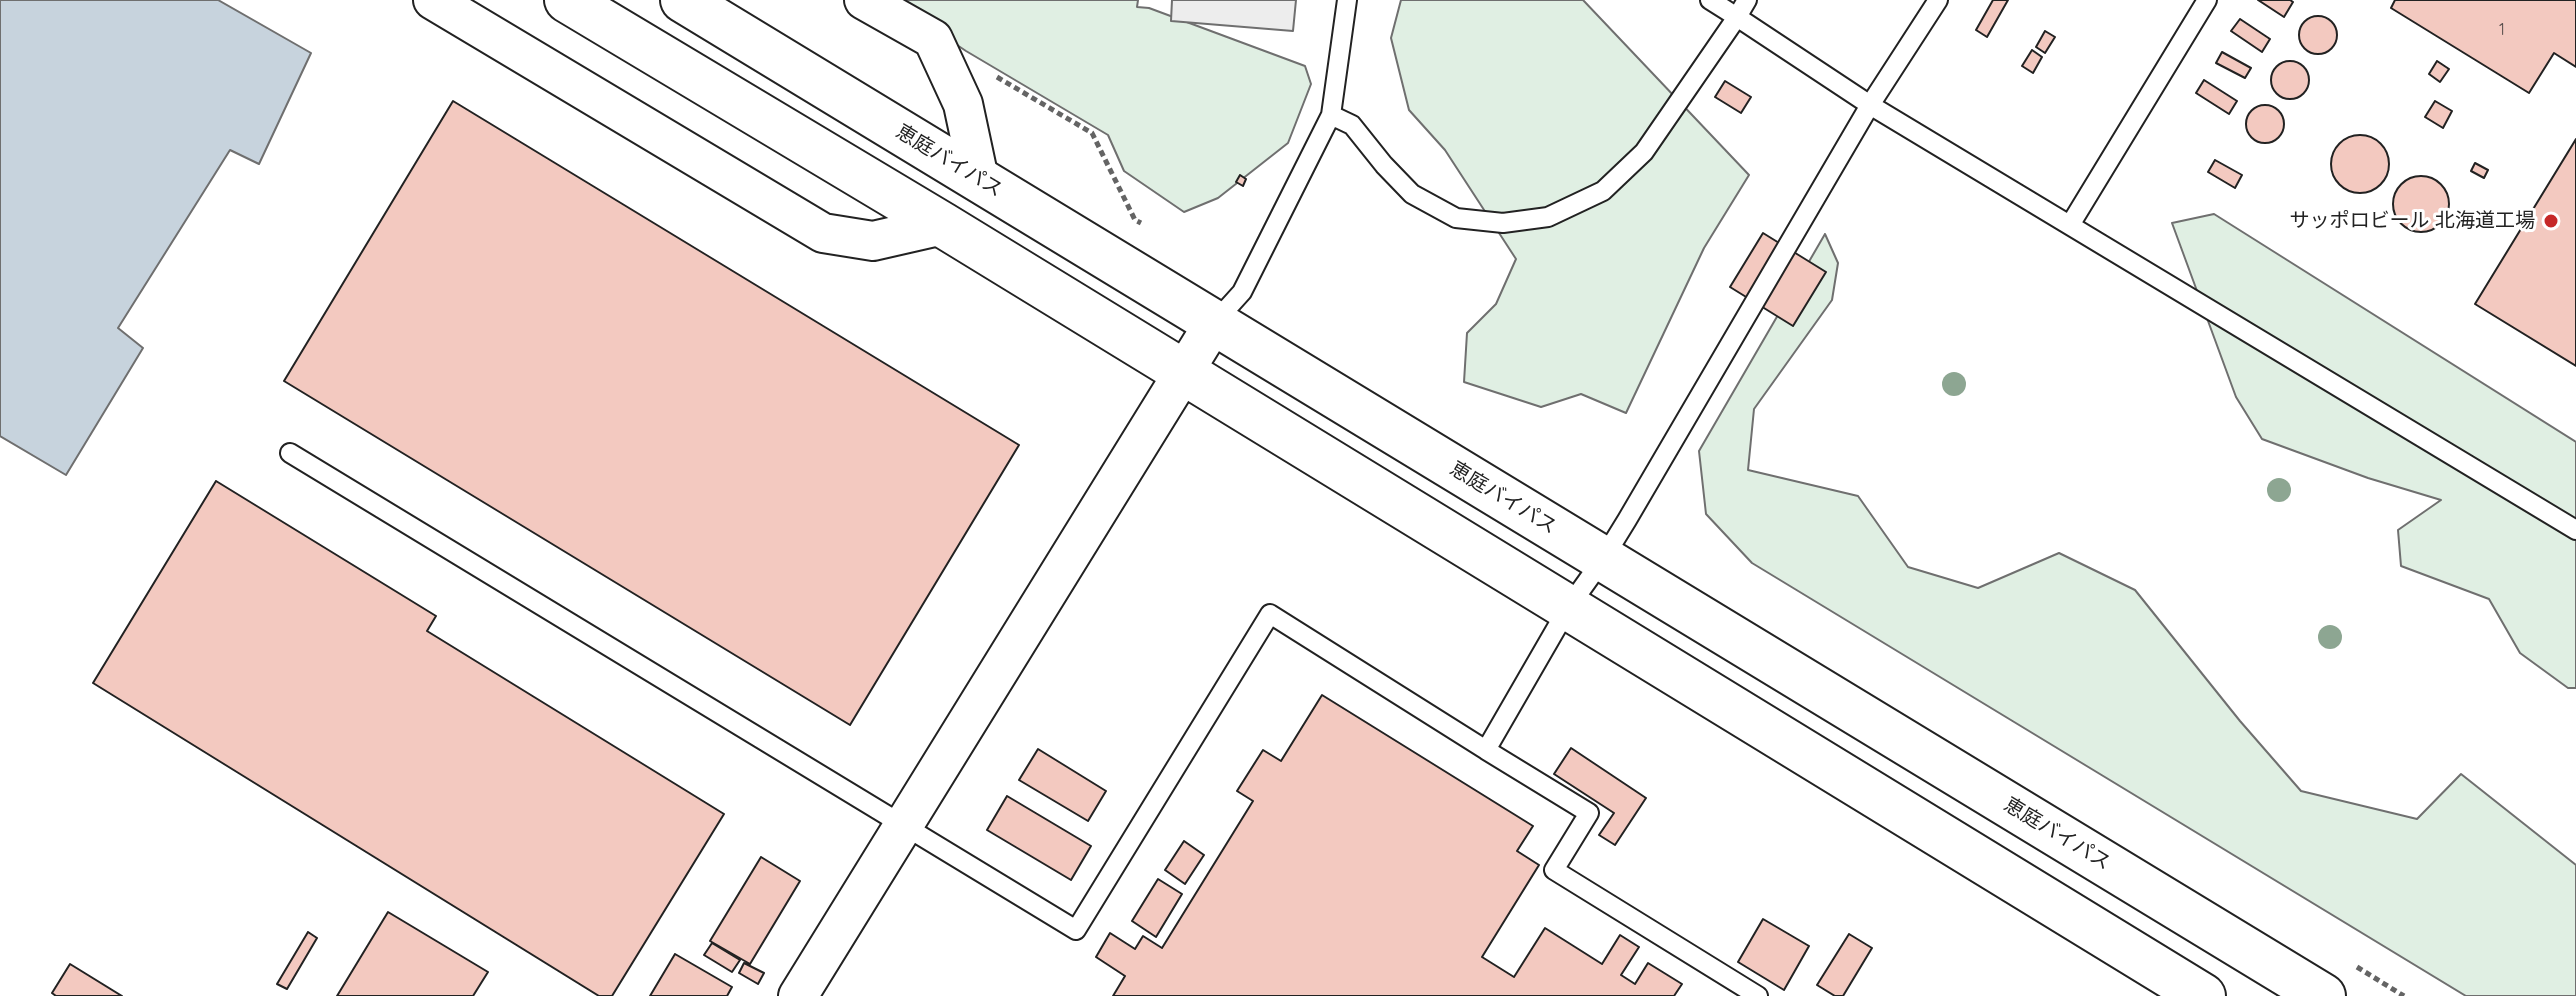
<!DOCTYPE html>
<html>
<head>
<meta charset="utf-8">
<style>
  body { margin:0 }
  canvas { display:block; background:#fff }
</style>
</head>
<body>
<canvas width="2576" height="996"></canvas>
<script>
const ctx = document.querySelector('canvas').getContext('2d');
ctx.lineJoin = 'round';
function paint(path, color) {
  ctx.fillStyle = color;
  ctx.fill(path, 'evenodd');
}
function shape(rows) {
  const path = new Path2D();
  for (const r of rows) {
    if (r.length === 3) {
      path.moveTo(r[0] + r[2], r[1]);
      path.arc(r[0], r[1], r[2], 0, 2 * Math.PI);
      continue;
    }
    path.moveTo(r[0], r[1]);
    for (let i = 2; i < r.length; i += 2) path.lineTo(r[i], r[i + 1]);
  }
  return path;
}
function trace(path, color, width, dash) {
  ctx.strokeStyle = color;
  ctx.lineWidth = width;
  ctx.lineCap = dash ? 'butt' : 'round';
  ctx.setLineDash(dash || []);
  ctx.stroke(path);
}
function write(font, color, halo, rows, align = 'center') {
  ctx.font = font + ' Quicksand,"Noto Sans JP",sans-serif';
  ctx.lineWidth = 6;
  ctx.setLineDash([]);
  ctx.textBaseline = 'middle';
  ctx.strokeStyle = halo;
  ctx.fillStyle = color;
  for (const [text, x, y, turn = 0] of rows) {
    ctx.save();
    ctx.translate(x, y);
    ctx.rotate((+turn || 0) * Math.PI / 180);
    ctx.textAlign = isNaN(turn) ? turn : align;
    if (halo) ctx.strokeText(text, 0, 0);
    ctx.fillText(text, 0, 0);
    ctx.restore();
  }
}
const green = shape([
  [890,0,1138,0,1137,7,1149,8,1305,66,1311,84,1288,143,1218,198,1184,212,1124,171,1108,135,966,51,890,0],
  [1401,0,1583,0,1749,175,1704,248,1626,413,1581,394,1541,407,1464,382,1467,333,1496,304,1516,259,1445,150,1409,110,1391,38,1401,0],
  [2214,214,2576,442,2576,688,2568,688,2520,653,2489,599,2401,566,2398,530,2441,500,2368,478,2262,439,2236,397,2172,223,2214,214],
  [1825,234,1838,263,1832,300,1754,409,1748,470,1858,496,1908,567,1978,588,2059,553,2135,590,2240,721,2301,791,2417,819,2461,774,2576,865,2576,996,2466,996,1752,563,1706,514,1699,451,1825,234]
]);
paint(green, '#e0efe3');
trace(green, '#6f6f6f', 2);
const parking = shape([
  [1172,0,1296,0,1293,31,1171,21,1172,0]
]);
paint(parking, '#ededed');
trace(parking, '#6f6f6f', 2);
const water = shape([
  [0,0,218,0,311,53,259,164,230,150,118,328,143,348,66,475,0,436,0,0]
]);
paint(water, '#c7d3dd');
trace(water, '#6f6f6f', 2);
const building = shape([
  [1993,0,2008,0,1987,37,1976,30,1993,0],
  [2258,0,2290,0,2293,2,2284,17,2258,0],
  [2395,0,2576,0,2576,67,2554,53,2529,93,2391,8,2395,0],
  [2318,35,19],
  [2240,19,2270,39,2262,52,2231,31,2240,19],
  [2045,31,2055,37,2045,53,2036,47,2045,31],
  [2032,50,2042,57,2033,73,2022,66,2032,50],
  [2222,52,2251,68,2245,78,2216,63,2222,52],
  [2437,61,2449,69,2440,82,2429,74,2437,61],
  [2290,80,19],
  [2204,80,2237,101,2229,114,2196,93,2204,80],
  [1725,81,1751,97,1741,113,1715,97,1725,81],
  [453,101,1019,445,850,725,284,381,453,101],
  [2435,101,2452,111,2443,128,2425,117,2435,101],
  [2265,124,19],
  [2360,164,29],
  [2576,139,2576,366,2475,304,2576,139],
  [2215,160,2242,175,2235,188,2208,172,2215,160],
  [2475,163,2488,170,2484,178,2471,171,2475,163],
  [1240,175,1246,179,1243,186,1236,182,1240,175],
  [2421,204,28],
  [1763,233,1826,272,1793,326,1730,287,1763,233],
  [216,481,436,616,427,631,724,814,612,996,599,996,93,683,216,481],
  [1322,695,1533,826,1517,851,1539,865,1482,957,1514,977,1545,928,1602,964,1620,935,1639,947,1621,975,1635,984,1648,963,1682,984,1674,996,1113,996,1125,976,1096,957,1110,933,1135,949,1143,936,1162,948,1253,801,1237,791,1263,750,1281,761,1322,695],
  [1571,748,1646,798,1615,845,1599,835,1614,813,1554,774,1571,748],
  [1038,749,1106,791,1088,821,1019,780,1038,749],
  [1007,796,1091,846,1071,880,987,830,1007,796],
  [1184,841,1204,855,1185,884,1165,870,1184,841],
  [761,857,800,881,750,964,710,941,761,857],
  [1158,879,1182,894,1156,937,1132,921,1158,879],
  [388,912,488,972,473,996,337,996,388,912],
  [1763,919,1809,946,1784,990,1738,962,1763,919],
  [308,932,317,938,287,989,277,984,308,932],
  [1849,934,1872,948,1843,996,1835,996,1817,985,1849,934],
  [712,943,740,960,732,972,704,955,712,943],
  [675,954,732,987,727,996,650,996,675,954],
  [744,963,764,973,758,984,739,973,744,963],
  [70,964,122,996,56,996,52,993,70,964]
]);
paint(building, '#f3c9c0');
trace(building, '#222', 2);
const service = shape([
  [1710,0,1737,17,1747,0],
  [1331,115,1352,125,1384,165,1412,194,1456,218,1503,223,1548,217,1603,191,1644,152,1737,17,1870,105,2576,530],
  [2070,225,2207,0],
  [1214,323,1242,292,1331,115,1347,0],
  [290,453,1076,930,1270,614,1486,750,1568,608,1603,559,1627,520,1870,105,1938,0],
  [1486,750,1589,813,1554,870,1758,996]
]);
const minor = shape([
  [433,0,823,233,873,241,943,225],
  [864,0,933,39,963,104,979,179],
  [798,996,1214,323]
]);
const trunk = shape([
  [567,0,943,225,2203,996],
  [683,0,2323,996]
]);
trace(service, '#222', 22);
trace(minor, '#222', 42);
trace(trunk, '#222', 48);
trace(shape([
  [997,77,1092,133,1135,220,1141,223],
  [2357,967,2404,996]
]), '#646464', 5, [6, 4]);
trace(service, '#fff', 18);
trace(minor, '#fff', 38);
trace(trunk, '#fff', 44);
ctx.fillStyle = '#8da692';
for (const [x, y] of [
  [1954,384],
  [2279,490],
  [2330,637]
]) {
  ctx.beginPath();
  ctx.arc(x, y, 12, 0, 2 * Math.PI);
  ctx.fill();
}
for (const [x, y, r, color] of [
  [2551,221,8,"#c62828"]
]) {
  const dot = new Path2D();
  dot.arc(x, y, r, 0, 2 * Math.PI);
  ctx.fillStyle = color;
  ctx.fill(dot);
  trace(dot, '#fff', 3);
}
write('16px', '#564c4a', null, [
  ["1",2502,30]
]);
write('20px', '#222', '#fff', [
  ["恵庭バイパス",949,161,31],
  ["恵庭バイパス",1503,498,31],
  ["恵庭バイパス",2057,834,31]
]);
write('20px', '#222', '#fff', [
  ["サッポロビール 北海道工場",2535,221]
], 'right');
</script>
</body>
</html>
